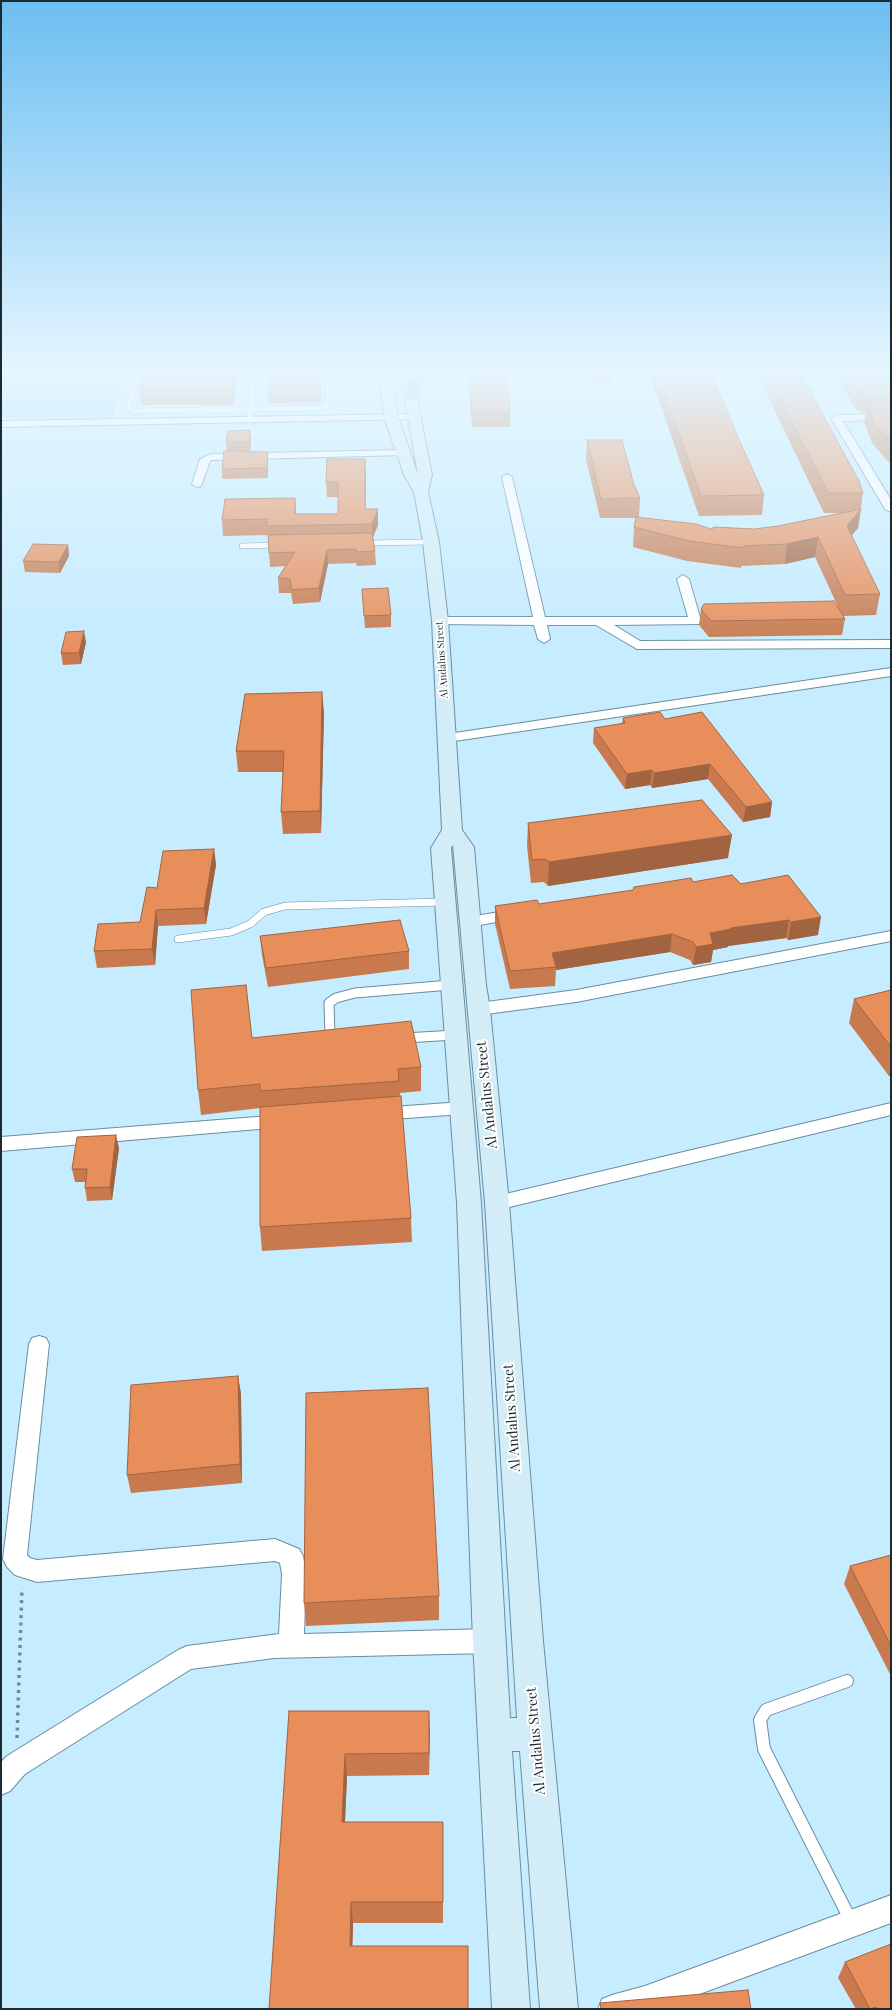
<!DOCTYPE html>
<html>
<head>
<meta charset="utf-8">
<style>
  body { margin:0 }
  #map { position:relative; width:892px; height:2010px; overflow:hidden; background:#c5ecff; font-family:"Playfair Display",serif }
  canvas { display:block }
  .frame { position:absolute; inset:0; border:2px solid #1c2b32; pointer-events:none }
</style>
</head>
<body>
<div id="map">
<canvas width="892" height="2010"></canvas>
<div class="frame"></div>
</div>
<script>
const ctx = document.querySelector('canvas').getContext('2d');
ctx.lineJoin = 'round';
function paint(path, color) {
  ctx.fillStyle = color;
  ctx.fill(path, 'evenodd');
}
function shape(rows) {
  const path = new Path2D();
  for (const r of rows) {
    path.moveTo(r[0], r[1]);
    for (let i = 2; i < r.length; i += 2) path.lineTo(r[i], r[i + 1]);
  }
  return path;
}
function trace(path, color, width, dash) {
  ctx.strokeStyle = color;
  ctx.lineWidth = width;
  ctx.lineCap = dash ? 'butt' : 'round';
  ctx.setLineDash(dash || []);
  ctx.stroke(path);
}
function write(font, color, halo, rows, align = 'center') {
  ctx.font = font + ' "Playfair Display",serif';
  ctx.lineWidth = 4;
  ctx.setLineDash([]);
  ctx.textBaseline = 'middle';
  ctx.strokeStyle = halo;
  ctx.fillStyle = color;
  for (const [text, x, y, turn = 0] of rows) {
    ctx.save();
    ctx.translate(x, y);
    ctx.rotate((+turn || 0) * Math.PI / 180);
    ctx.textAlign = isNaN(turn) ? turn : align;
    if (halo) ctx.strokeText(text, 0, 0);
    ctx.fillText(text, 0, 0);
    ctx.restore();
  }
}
paint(shape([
  [1,372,124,372,113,416,1,418]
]), '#9bdaf8');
const laneFar3 = shape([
  [139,372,128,405,133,411,321,408,328,405,328,372],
  [250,420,254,372],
  [364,543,431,542],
  [242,546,278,545]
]);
const laneFar2 = shape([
  [178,939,231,932,250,924,264,912,285,906,444,902]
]);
const laneFar1 = shape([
  [334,1038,330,1034,329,1003,336,998,355,993,450,985],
  [405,1038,455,1035]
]);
const lane = shape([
  [847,1681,766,1710,760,1720,764,1749,851,1921]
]);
const street = shape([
  [413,414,418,417,417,419,1,427,1,421,413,414],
  [891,414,891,420,843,421,891,500,891,512,885,509,831,418,836,415,891,414],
  [403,450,407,451,408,453,407,455,212,460,210,461,201,486,197,487,192,484,200,459,211,454,403,450],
  [507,474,512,477,545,617,688,617,677,579,683,575,689,579,701,621,699,624,614,625,640,641,891,640,891,648,637,649,596,625,547,625,550,639,544,643,538,639,534,625,436,624,434,621,440,617,533,617,502,477,507,474],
  [891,668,891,676,448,742,443,741,441,738,443,735,448,734,891,668],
  [518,909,524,911,526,914,524,917,469,927,463,926,461,922,463,918,469,917,518,909],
  [891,931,891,941,576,1002,479,1015,473,1013,470,1009,473,1005,479,1003,576,990,891,931],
  [462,1102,468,1103,471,1108,468,1113,462,1114,379,1120,373,1119,370,1114,373,1109,379,1108,462,1102],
  [891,1103,891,1115,497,1210,490,1208,487,1203,490,1198,497,1196,891,1103],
  [282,1115,288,1116,291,1121,288,1126,282,1127,1,1151,1,1137,282,1115],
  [39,1336,46,1338,49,1344,27,1555,30,1558,37,1560,275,1539,299,1549,303,1556,306,1574,304,1634,489,1629,498,1633,501,1641,498,1649,489,1653,274,1658,191,1669,25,1774,10,1791,1,1795,1,1762,7,1756,178,1650,187,1646,279,1634,282,1574,280,1563,275,1561,37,1582,15,1575,7,1567,3,1559,29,1344,32,1338,39,1336],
  [891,1895,891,1923,659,2009,598,2009,602,1999,612,1995,645,1986,891,1895]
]);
const secondary = shape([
  [379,372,391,372,398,417,418,475,400,372,412,372,432,475,428,492,439,542,448,621,462,830,474,847,486,985,490,1009,509,1203,543,1641,578,2009,540,2009,520,1751,512,1751,530,2009,492,2009,473,1641,457,1203,431,848,442,830,432,621,423,542,414,492,404,475,384,417,379,372],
  [453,845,485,1203,517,1718,510,1718,481,1203,451,848,453,845]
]);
const highway = shape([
  [417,372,429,372,420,384,416,400,406,400,405,397,408,384,417,372]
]);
trace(laneFar3, '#6a8d9f', 6);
trace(laneFar2, '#6a8d9f', 8);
trace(laneFar1, '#6a8d9f', 11);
trace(lane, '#6a8d9f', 14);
trace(street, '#6a8d9f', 2);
trace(secondary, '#6a8d9f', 2);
trace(highway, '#fff', 2);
trace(shape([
  [17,1738,22,1588]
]), '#708b97', 3.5, [3, 4.5]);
trace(laneFar3, '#fff', 5);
trace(laneFar2, '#fff', 7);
trace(laneFar1, '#fff', 9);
trace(lane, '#fff', 12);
paint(street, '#fff');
paint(secondary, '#d3edf8');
paint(highway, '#6cc2e8');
paint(shape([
  [238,372,233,405,142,405,139,387],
  [321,372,321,402,269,403,268,385],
  [468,372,506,372,510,412,510,427,472,427],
  [572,372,611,372,611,380,601,386],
  [650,372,711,372,733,426,764,495,762,515,699,516,650,375],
  [756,372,800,372,863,493,858,528,851,536,880,594,876,615,843,616,845,619,842,635,709,637,699,625,701,609,839,609,815,557,785,564,741,566,741,568,687,561,633,547,634,527,636,518,600,518,586,459,587,440,634,485,640,498,639,517,713,529,713,527,754,529,778,526,841,513,824,513],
  [839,372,891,372,891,465,872,443,864,422,866,413,861,413,860,411,857,411,838,380],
  [251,440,250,451,268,462,268,478,222,479,222,469,227,451,226,442],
  [366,474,365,509,378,525,373,537,375,551,376,565,357,566,356,563,328,564,320,602,293,604,291,593,279,593,278,578,285,566,270,567,268,535,223,536,222,520,296,514,338,514,338,497,327,497,326,482],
  [68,545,69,556,60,573,25,572,23,561],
  [362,589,391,615,391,627,365,628],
  [86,642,81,664,63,665,61,653],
  [324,712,321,833,283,834,281,812,283,772,238,772,236,751],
  [623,718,665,719,772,802,770,817,743,822,708,779,652,788,650,785,625,789,593,743,594,728,622,724],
  [528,823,728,858,548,886,544,882,531,883,527,846],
  [214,849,216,865,206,924,158,926,155,965,97,968,94,951,140,922,157,888],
  [693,882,741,884,818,935,788,940,786,938,728,946,728,947,713,950,711,962,693,965,690,960,670,952,556,970,555,986,510,989,495,924,495,906,539,904],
  [260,936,409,951,409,969,268,987,262,955],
  [891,990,891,1076,889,1076,849,1023,854,999],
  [252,1038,421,1067,421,1091,400,1093,411,1218,412,1242,262,1251,260,1227,260,1108,201,1115,198,1090],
  [119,1148,112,1200,87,1201,85,1188,85,1182,75,1182,72,1169],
  [238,1376,241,1394,242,1483,131,1493,127,1475],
  [891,1555,891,1676,844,1584,850,1566],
  [439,1596,439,1620,306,1626,304,1603],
  [289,1711,429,1711,429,1775,347,1776,345,1822,443,1822,443,1923,353,1923,352,1946,269,2009],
  [845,1962,891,2009,856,2009,838,1978]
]), '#c87a4e');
paint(shape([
  [234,372,238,372,233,405,231,386],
  [320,372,321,372,321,402,320,384],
  [602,372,611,372,611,380,601,386],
  [250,430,251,440,250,452,249,442],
  [268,452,268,478,267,468],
  [365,459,366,474,365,525],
  [295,498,296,513,296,525,295,514],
  [378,509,378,525,372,539,372,524],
  [861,509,858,528,843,546,847,526],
  [818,537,815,557,785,564,787,544],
  [68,545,69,556,60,573,59,562],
  [327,550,328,564,320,602,319,588],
  [84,631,86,642,81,664,79,653],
  [322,692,324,712,321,833,320,811],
  [710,764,708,779,652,788,654,773],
  [652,770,650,785,625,789,627,774],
  [772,802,770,817,743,822,746,807],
  [732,835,728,858,548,886,549,862],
  [214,849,216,865,206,924,204,908],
  [156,910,158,926,155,965,152,949],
  [821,917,818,935,788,940,791,922],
  [789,920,786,938,728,946,728,947,713,950,711,962,693,965,696,947,710,933,730,928],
  [672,934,670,952,556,970,556,967,552,953],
  [891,1069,891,1076,889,1076],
  [116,1135,119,1148,112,1200,110,1187],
  [238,1376,241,1394,242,1483,240,1464],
  [429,1711,430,1734,429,1775],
  [345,1754,347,1776,344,1844,342,1822],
  [351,1902,353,1923,352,1966,350,1946]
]), '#a26340');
const building = shape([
  [143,372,234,372,231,386,139,387,143,372],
  [269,372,320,372,320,384,268,385,269,372],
  [469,372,506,372,510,412,472,412,469,372],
  [657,372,711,372,733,426,764,495,701,496,657,372],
  [767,372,800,372,859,481,863,493,828,493,767,372],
  [847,372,891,372,891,394,864,394,863,392,860,392,847,372],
  [867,403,891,403,891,441,875,424,867,403],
  [250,430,249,442,226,442,228,431,250,430],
  [587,440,622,440,634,485,640,498,601,499,587,440],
  [224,451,268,452,267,468,222,469,224,451],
  [327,459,365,459,365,509,378,509,372,524,267,526,267,519,222,520,225,499,295,498,295,514,338,514,338,482,326,482,327,459],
  [861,509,847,526,880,594,845,595,818,537,787,544,744,546,743,548,689,541,634,527,636,517,696,524,714,530,713,527,754,529,778,526,861,509],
  [372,533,375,551,356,552,356,549,327,550,319,588,292,590,290,579,278,578,295,552,269,553,268,535,372,533],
  [33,544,68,545,59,562,23,561,33,544],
  [388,588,391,615,364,616,362,589,388,588],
  [834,601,845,619,711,621,701,609,704,604,834,601],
  [84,631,79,653,61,653,66,632,84,631],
  [322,692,320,811,281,812,284,751,236,751,245,694,322,692],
  [660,712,665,719,702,712,772,802,746,807,710,764,654,773,652,770,627,774,594,728,625,723,623,718,660,712],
  [702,800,732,835,549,862,545,859,532,860,528,823,702,800],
  [214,849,204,908,156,910,152,949,94,951,98,924,140,922,147,887,157,888,163,851,214,849],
  [732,875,741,884,788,875,821,917,791,922,789,920,730,928,731,929,710,933,713,944,696,947,693,942,672,934,552,953,556,967,510,971,495,906,537,900,539,904,633,890,634,887,691,878,693,882,732,875],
  [400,920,409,951,266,968,260,936,400,920],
  [246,985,252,1038,411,1021,421,1067,398,1069,399,1081,260,1091,260,1084,198,1090,191,990,246,985],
  [891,990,891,1047,854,999,891,990],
  [401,1096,411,1218,260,1227,260,1107,401,1096],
  [116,1135,110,1187,85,1188,87,1169,72,1169,77,1137,116,1135],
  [238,1376,240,1464,127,1475,131,1385,238,1376],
  [428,1388,439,1596,304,1603,306,1393,428,1388],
  [891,1555,891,1646,850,1566,891,1555],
  [289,1711,429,1711,429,1753,345,1754,342,1822,443,1822,443,1902,351,1902,350,1946,468,1946,468,2009,269,2009,289,1711],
  [891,1944,891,2009,877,2009,876,2007,870,2009,845,1962,891,1944],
  [748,1990,751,2009,601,2009,600,2003,748,1990]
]);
paint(building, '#e88e5b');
trace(building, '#a26340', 1);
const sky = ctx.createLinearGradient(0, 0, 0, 653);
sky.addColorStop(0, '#6cbef1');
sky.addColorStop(0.57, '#e5f6ff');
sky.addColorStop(1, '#e5f6ff00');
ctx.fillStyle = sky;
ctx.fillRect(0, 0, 892, 653);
write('10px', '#1c2b32', '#fff', [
  ["Al Andalus Street",442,660,-94]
]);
write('14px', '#1c2b32', '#fff', [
  ["Al Andalus Street",487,1095,-96],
  ["Al Andalus Street",512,1418,-94],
  ["Al Andalus Street",536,1741,-95]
]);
</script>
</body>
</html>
